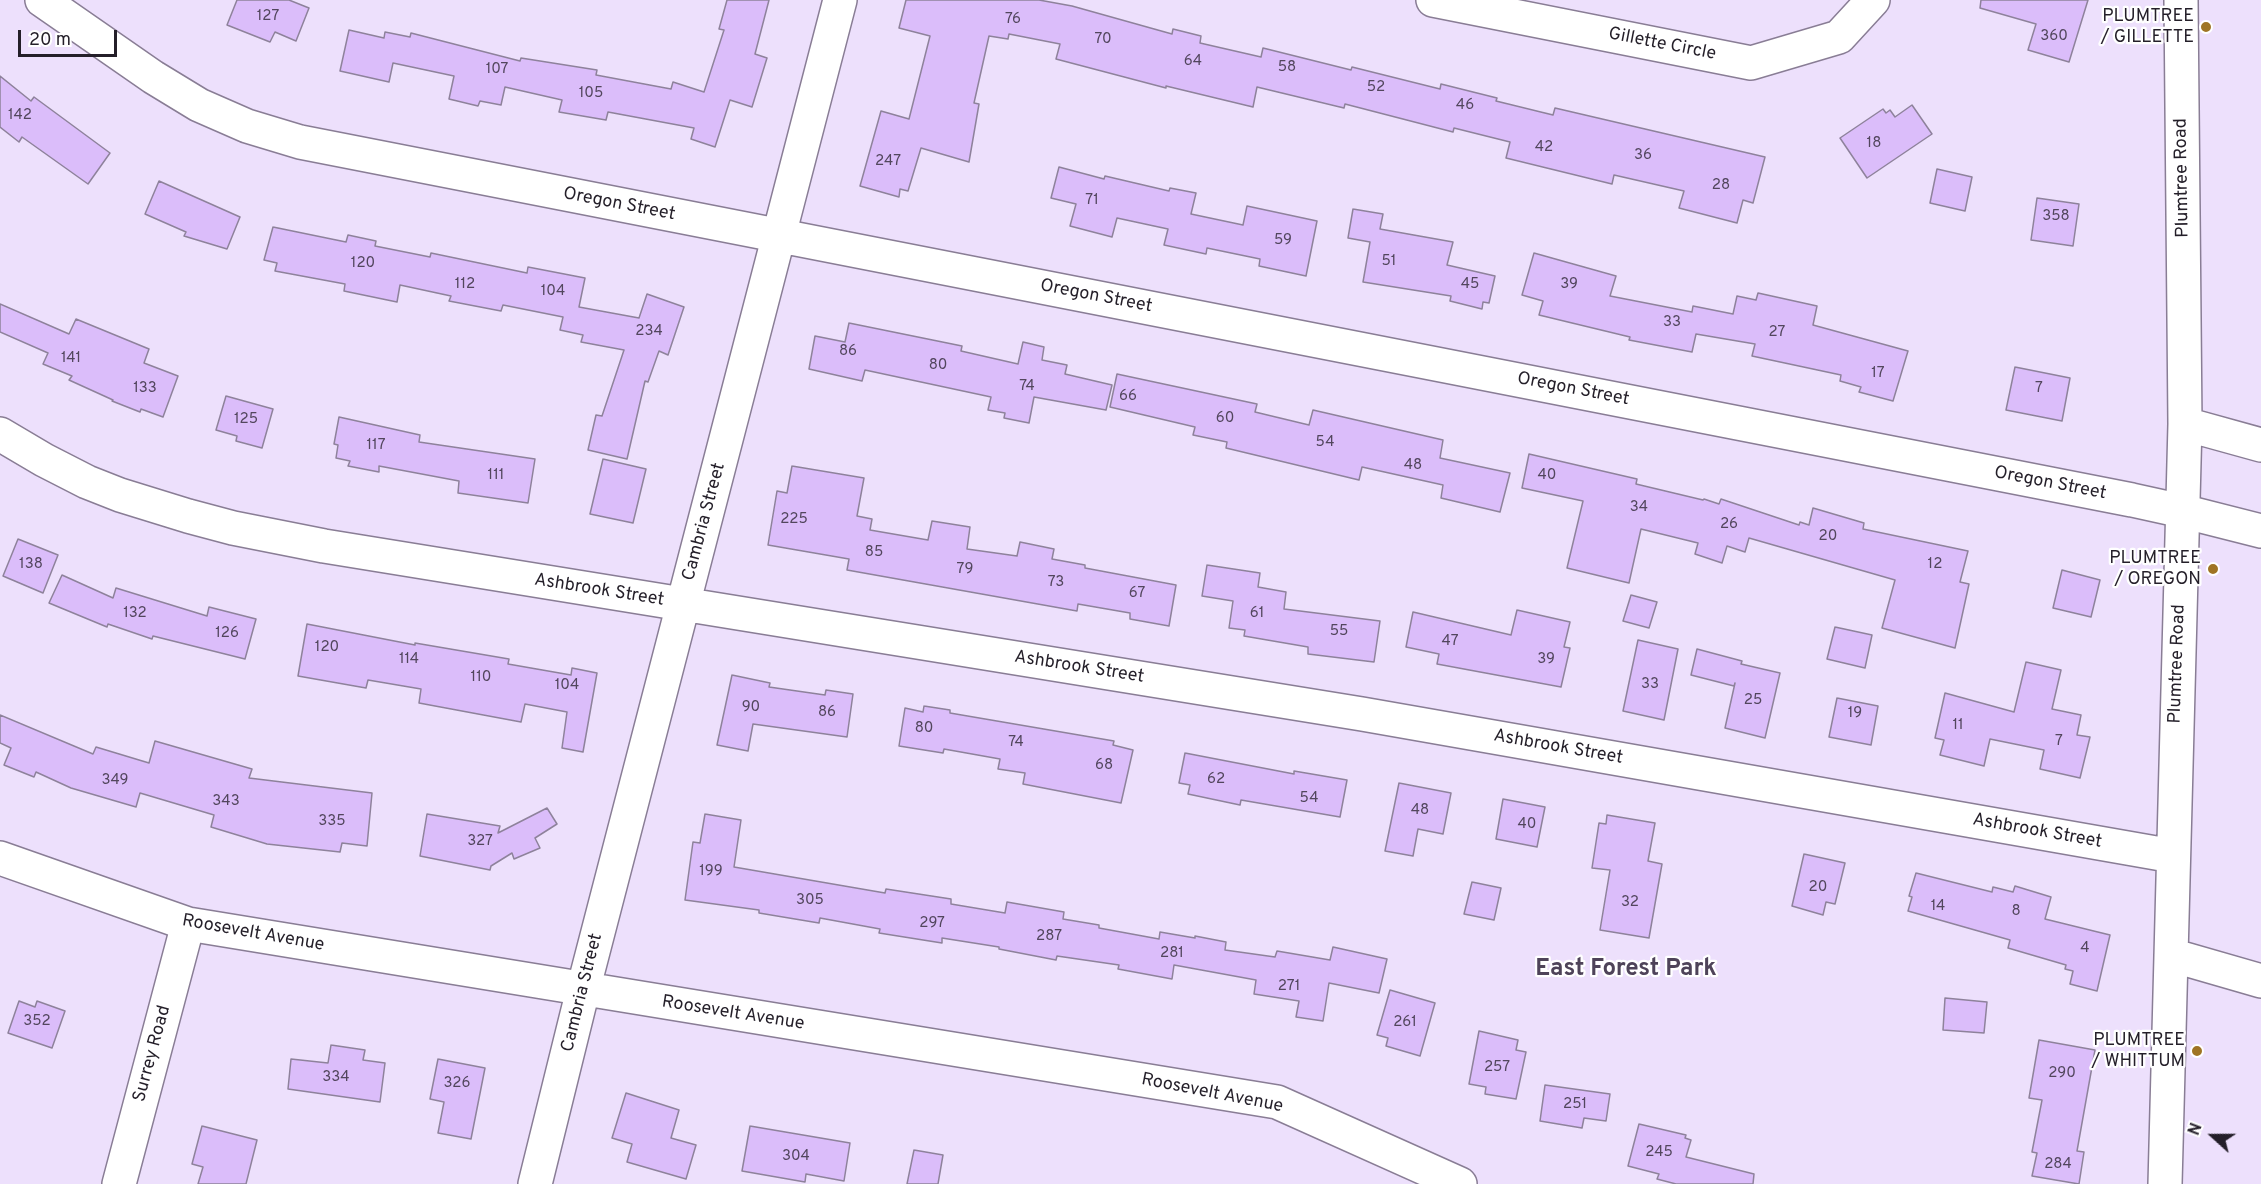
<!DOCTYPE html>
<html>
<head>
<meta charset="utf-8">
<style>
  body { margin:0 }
  #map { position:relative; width:2261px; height:1184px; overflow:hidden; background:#ede0fc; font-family:Overpass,sans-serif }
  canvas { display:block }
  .north { position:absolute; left:2183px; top:1106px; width:60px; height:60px; -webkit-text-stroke:4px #fff; paint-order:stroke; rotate:291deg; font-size:16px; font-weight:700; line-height:24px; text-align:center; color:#241f29 }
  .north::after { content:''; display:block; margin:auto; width:21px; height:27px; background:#241f29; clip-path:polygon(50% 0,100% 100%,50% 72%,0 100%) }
  .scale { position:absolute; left:18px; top:30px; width:99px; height:27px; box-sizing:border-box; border:3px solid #241f29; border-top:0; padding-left:8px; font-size:18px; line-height:21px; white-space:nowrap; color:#241f29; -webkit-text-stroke:4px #fff; paint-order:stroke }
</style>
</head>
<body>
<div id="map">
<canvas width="2261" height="1184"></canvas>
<div class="north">N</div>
<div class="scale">20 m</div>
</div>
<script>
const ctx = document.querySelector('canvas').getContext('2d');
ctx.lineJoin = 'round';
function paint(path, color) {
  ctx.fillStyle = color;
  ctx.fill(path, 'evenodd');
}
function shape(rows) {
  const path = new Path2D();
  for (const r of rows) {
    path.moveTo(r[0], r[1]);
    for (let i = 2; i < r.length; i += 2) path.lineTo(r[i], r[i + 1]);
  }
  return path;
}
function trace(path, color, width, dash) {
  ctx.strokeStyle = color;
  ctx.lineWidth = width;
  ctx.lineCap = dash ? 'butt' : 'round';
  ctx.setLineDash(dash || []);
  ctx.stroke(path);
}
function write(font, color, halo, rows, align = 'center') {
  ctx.font = font + ' Overpass,sans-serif';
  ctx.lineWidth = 4.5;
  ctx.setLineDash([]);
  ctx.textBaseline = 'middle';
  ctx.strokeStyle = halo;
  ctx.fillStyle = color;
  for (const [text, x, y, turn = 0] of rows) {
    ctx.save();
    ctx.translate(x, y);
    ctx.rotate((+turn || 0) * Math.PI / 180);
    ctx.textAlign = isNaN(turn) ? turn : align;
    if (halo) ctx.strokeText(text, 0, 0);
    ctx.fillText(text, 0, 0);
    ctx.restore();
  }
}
const building = shape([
  [237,0,289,0,309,8,296,41,275,32,270,42,227,25,237,0],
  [727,0,769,0,755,54,767,58,752,107,730,100,715,147,691,139,694,128,608,112,606,120,559,112,562,100,505,87,501,105,480,101,478,106,449,99,454,76,393,63,389,82,340,71,349,30,384,38,385,32,410,37,411,33,520,61,521,58,597,70,596,75,671,89,673,82,704,92,724,30,719,29,727,0],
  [906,0,1039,0,1072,6,1172,34,1173,29,1201,36,1200,43,1261,57,1263,48,1351,70,1352,67,1440,89,1441,84,1497,98,1496,101,1553,115,1555,108,1765,157,1753,203,1743,200,1737,223,1679,208,1684,191,1614,175,1612,184,1506,158,1510,142,1454,128,1453,132,1345,104,1344,108,1257,87,1253,107,1166,86,1166,88,1056,59,1060,44,1009,34,1008,39,989,36,974,103,979,104,969,162,921,148,908,191,900,189,899,197,860,186,881,111,909,119,930,36,899,28,906,0],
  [1981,0,2088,0,2069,62,2028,50,2036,24,1980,8,1981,0],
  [0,76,31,101,34,97,110,153,88,184,22,137,19,142,0,127,0,76],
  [1912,105,1932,134,1867,178,1840,138,1883,109,1886,113,1890,110,1895,117,1912,105],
  [1059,167,1104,179,1105,176,1169,191,1170,188,1196,193,1191,214,1243,225,1247,206,1317,221,1306,276,1259,266,1260,259,1207,248,1206,254,1164,245,1168,229,1117,218,1112,237,1070,226,1076,204,1051,198,1059,167],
  [1937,169,1972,177,1965,211,1930,203,1937,169],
  [159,181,240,217,227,249,184,236,186,232,145,214,159,181],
  [2037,198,2079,204,2073,246,2031,240,2037,198],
  [1353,209,1383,214,1380,229,1453,242,1447,265,1495,276,1489,303,1483,302,1482,309,1450,301,1451,296,1363,282,1370,242,1348,238,1353,209],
  [273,227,346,242,348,235,376,241,375,246,430,257,431,253,527,273,528,267,585,278,579,307,639,318,647,294,684,307,668,355,659,351,648,382,645,381,627,459,588,450,596,415,602,416,624,350,581,342,583,335,560,330,563,317,503,305,501,311,449,301,451,296,400,285,397,302,344,291,345,284,275,271,277,263,264,260,273,227],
  [1534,253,1616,276,1610,296,1692,312,1693,306,1733,314,1737,296,1756,300,1758,293,1817,306,1813,325,1908,351,1893,401,1859,392,1861,387,1840,381,1841,375,1752,356,1755,344,1696,334,1692,352,1629,340,1630,337,1539,315,1543,301,1522,295,1534,253],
  [0,304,69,334,76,319,149,349,144,363,178,376,163,417,141,409,140,412,112,401,113,400,69,380,72,376,43,364,48,353,0,332,0,304],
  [849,323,962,346,961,351,1018,364,1023,342,1044,347,1042,360,1067,365,1065,374,1112,385,1106,410,1034,397,1029,423,1004,418,1005,413,988,410,991,397,865,370,862,381,809,369,815,336,845,342,849,323],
  [2015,367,2070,378,2062,421,2006,410,2015,367],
  [1117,374,1257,404,1255,412,1309,425,1313,410,1443,440,1440,458,1510,473,1500,512,1441,498,1443,485,1362,467,1359,480,1226,448,1227,442,1193,435,1195,427,1110,407,1117,374],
  [226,396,273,409,262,448,236,441,237,436,216,430,226,396],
  [339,417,420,435,419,442,535,459,528,503,458,493,459,481,379,466,379,472,348,466,350,461,336,458,338,445,334,444,339,417],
  [1529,454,1637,479,1636,484,1703,500,1704,499,1719,504,1721,499,1799,525,1800,522,1809,525,1813,508,1864,523,1863,529,1968,551,1960,582,1969,584,1955,648,1882,628,1895,580,1749,538,1745,552,1727,546,1722,563,1695,554,1698,543,1641,529,1629,583,1567,568,1583,501,1522,488,1529,454],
  [603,459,646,469,633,523,590,514,603,459],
  [792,466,864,478,857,516,872,519,870,530,928,540,932,521,970,527,967,549,1017,556,1020,542,1054,549,1052,559,1085,565,1085,568,1176,585,1169,626,1130,619,1130,613,1078,604,1077,611,847,570,849,559,768,545,777,491,787,493,792,466],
  [18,539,58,555,43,593,3,576,18,539],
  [1207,565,1260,573,1258,587,1286,592,1284,609,1380,621,1374,662,1308,654,1308,647,1244,636,1245,630,1229,628,1233,601,1202,596,1207,565],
  [2062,570,2100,580,2091,617,2053,608,2062,570],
  [62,575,113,598,116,588,207,616,209,607,256,619,245,659,153,636,152,639,108,624,107,627,49,603,62,575],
  [1631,595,1657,602,1649,628,1623,621,1631,595],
  [1517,610,1570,622,1564,647,1570,648,1561,687,1437,664,1439,654,1406,647,1413,612,1511,635,1517,610],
  [307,624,415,645,415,643,509,659,508,664,571,675,572,668,597,673,583,752,562,748,567,712,525,704,521,722,419,703,421,689,368,680,366,688,298,676,307,624],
  [1835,627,1872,635,1865,668,1827,659,1835,627],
  [1638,640,1678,649,1664,720,1623,711,1638,640],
  [1697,649,1742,661,1741,664,1780,673,1765,738,1725,728,1735,683,1734,686,1691,675,1697,649],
  [2026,662,2061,670,2052,709,2081,715,2077,735,2090,737,2080,778,2040,769,2044,750,1990,739,1984,766,1940,755,1944,740,1935,738,1945,693,2014,712,2026,662],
  [732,675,770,683,769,687,825,695,826,690,853,694,847,737,753,724,748,751,717,745,732,675],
  [1837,698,1878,706,1871,745,1829,737,1837,698],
  [924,706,950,710,950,713,1114,741,1113,745,1133,750,1121,803,1023,784,1025,773,998,769,1000,759,944,749,943,753,899,746,905,708,923,712,924,706],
  [0,715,93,754,96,747,149,763,155,741,252,769,249,778,372,793,367,846,342,843,340,852,267,844,211,827,214,815,140,793,136,807,71,788,36,772,34,777,4,765,11,748,0,743,0,715],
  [1185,753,1294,774,1294,771,1347,780,1340,817,1241,800,1240,805,1188,794,1190,785,1179,783,1185,753],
  [1399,783,1451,793,1443,834,1418,829,1413,856,1385,851,1399,783],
  [1503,799,1545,807,1537,847,1496,839,1503,799],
  [547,808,557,824,535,838,540,848,514,859,512,853,491,866,490,870,420,856,427,814,500,826,498,833,547,808],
  [705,814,741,820,734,867,885,893,886,889,951,899,951,904,1005,913,1007,902,1064,912,1063,919,1099,925,1099,928,1159,939,1160,932,1195,938,1195,936,1226,942,1225,950,1275,957,1277,951,1330,960,1333,947,1387,959,1379,993,1329,983,1323,1021,1296,1017,1299,1001,1254,994,1256,980,1174,965,1172,979,1118,969,1119,965,1057,956,1056,960,999,949,999,947,942,938,942,943,879,933,880,929,820,918,819,923,759,913,759,910,685,900,693,842,700,843,705,814],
  [1607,815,1655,823,1648,861,1662,864,1649,938,1600,930,1610,870,1592,868,1599,823,1606,824,1607,815],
  [1804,854,1845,863,1835,904,1826,902,1823,915,1792,906,1804,854],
  [1916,873,1992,892,1993,887,2013,892,2015,886,2051,897,2045,919,2110,935,2097,991,2070,984,2073,971,2065,969,2066,965,2008,948,2010,940,1908,911,1912,897,1909,896,1916,873],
  [1472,882,1501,888,1494,920,1464,914,1472,882],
  [1390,990,1435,1003,1420,1056,1386,1046,1388,1038,1377,1035,1390,990],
  [1945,998,1987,1002,1984,1033,1943,1030,1945,998],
  [19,1001,35,1007,37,1001,65,1011,52,1048,8,1033,19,1001],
  [1479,1031,1518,1040,1516,1050,1526,1052,1516,1099,1485,1094,1486,1087,1469,1084,1479,1031],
  [2039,1040,2095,1050,2077,1151,2084,1152,2079,1184,2032,1176,2037,1153,2032,1152,2042,1100,2029,1098,2039,1040],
  [331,1045,365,1050,363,1060,385,1063,380,1102,288,1089,291,1059,328,1063,331,1045],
  [438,1059,485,1068,471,1139,438,1133,444,1102,430,1099,438,1059],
  [1545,1085,1610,1094,1606,1121,1584,1118,1582,1128,1540,1121,1545,1085],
  [626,1093,679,1110,671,1138,696,1145,686,1179,627,1162,632,1144,612,1138,626,1093],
  [1639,1124,1686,1135,1685,1138,1691,1140,1686,1157,1754,1174,1753,1184,1676,1184,1657,1179,1659,1174,1628,1166,1639,1124],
  [202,1126,257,1140,246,1184,198,1184,203,1167,192,1164,202,1126],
  [750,1126,850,1143,844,1181,806,1174,805,1182,742,1171,750,1126],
  [914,1150,943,1155,938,1184,907,1184,914,1150]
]);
paint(building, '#dbbdfa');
trace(building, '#8e829b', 1.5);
const minor = shape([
  [42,0,153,77,199,105,247,126,300,142,2132,500,2182,511,2261,531],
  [1433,0,1751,63,1839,37,1873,0],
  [2185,424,2261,445],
  [0,434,44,460,87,482,120,495,188,516,233,528,324,546,1362,714,2173,856],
  [0,858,188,924,1277,1102,1460,1184],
  [2171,955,2261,981],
  [119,1184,188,924],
  [535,1184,583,990,840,0],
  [2165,1184,2185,424,2181,0]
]);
trace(minor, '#897d95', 36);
trace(minor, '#fff', 33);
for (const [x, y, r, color] of [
  [2206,27,6,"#9f7424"],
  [2213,569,6,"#9f7424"],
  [2197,1051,6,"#9f7424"]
]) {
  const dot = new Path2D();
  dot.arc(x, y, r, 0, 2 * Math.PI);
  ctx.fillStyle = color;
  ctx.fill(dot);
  trace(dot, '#fff', 2);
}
write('15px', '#52465d', null, [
  ["127",268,17],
  ["76",1013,20],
  ["360",2054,37],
  ["70",1103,40],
  ["64",1193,62],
  ["58",1287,68],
  ["107",497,70],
  ["52",1376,88],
  ["105",591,94],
  ["46",1465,106],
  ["142",20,116],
  ["18",1874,144],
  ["42",1544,148],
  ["36",1643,156],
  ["247",888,162],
  ["28",1721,186],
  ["71",1092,201],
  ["358",2056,217],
  ["59",1283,241],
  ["51",1389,262],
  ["120",363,264],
  ["112",465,285],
  ["45",1470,285],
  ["39",1569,285],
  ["104",553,292],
  ["33",1672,323],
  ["234",649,332],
  ["27",1777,333],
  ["86",848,352],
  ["141",71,359],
  ["80",938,366],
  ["17",1878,374],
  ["74",1027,387],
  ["133",145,389],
  ["7",2039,389],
  ["66",1128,397],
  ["60",1225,419],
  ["125",246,420],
  ["54",1325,443],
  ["117",376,446],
  ["48",1413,466],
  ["111",496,476],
  ["40",1547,476],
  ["34",1639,508],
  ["225",794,520],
  ["26",1729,525],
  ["20",1828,537],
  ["85",874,553],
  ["138",31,565],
  ["12",1935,565],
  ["79",965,570],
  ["73",1056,583],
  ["67",1137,594],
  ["132",135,614],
  ["61",1257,614],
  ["55",1339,632],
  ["126",227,634],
  ["47",1450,642],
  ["120",327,648],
  ["114",409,660],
  ["39",1546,660],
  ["110",481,678],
  ["33",1650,685],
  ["104",567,686],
  ["25",1753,701],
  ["90",751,708],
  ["86",827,713],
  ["19",1855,714],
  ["11",1958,726],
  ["80",924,729],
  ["7",2059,742],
  ["74",1016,743],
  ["68",1104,766],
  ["62",1216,780],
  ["349",115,781],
  ["54",1309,799],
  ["343",226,802],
  ["48",1420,811],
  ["335",332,822],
  ["40",1527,825],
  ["327",480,842],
  ["199",711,872],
  ["20",1818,888],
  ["305",810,901],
  ["32",1630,903],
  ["14",1938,907],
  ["8",2016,912],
  ["297",932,924],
  ["287",1049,937],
  ["4",2085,949],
  ["281",1172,954],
  ["271",1289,987],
  ["352",37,1022],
  ["261",1405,1023],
  ["257",1497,1068],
  ["290",2062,1074],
  ["334",336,1078],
  ["326",457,1084],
  ["251",1575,1105],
  ["245",1659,1153],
  ["304",796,1157],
  ["284",2058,1165]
]);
write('18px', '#241f29', '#fff', [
  ["PLUMTREE",2194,17],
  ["/ GILLETTE",2194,38],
  ["PLUMTREE",2201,559],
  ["/ OREGON",2201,580],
  ["PLUMTREE",2185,1041],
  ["/ WHITTUM",2185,1062]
], 'right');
write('18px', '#241f29', '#fff', [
  ["Gillette Circle",1662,45,11],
  ["Plumtree Road",2183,178,-91],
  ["Oregon Street",619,205,11],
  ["Oregon Street",1096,297,11],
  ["Oregon Street",1573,390,11],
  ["Oregon Street",2050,484,11],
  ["Cambria Street",705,522,-75],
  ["Ashbrook Street",599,591,9],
  ["Plumtree Road",2178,664,-88],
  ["Ashbrook Street",1079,668,9],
  ["Ashbrook Street",1558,748,10],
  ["Ashbrook Street",2037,832,10],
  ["Roosevelt Avenue",253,934,10],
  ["Cambria Street",583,993,-76],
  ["Roosevelt Avenue",733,1014,9],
  ["Surrey Road",153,1054,-75],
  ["Roosevelt Avenue",1212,1094,11]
]);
write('bold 24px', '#4e4359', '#fff', [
  ["East Forest Park",1626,970]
]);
</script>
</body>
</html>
